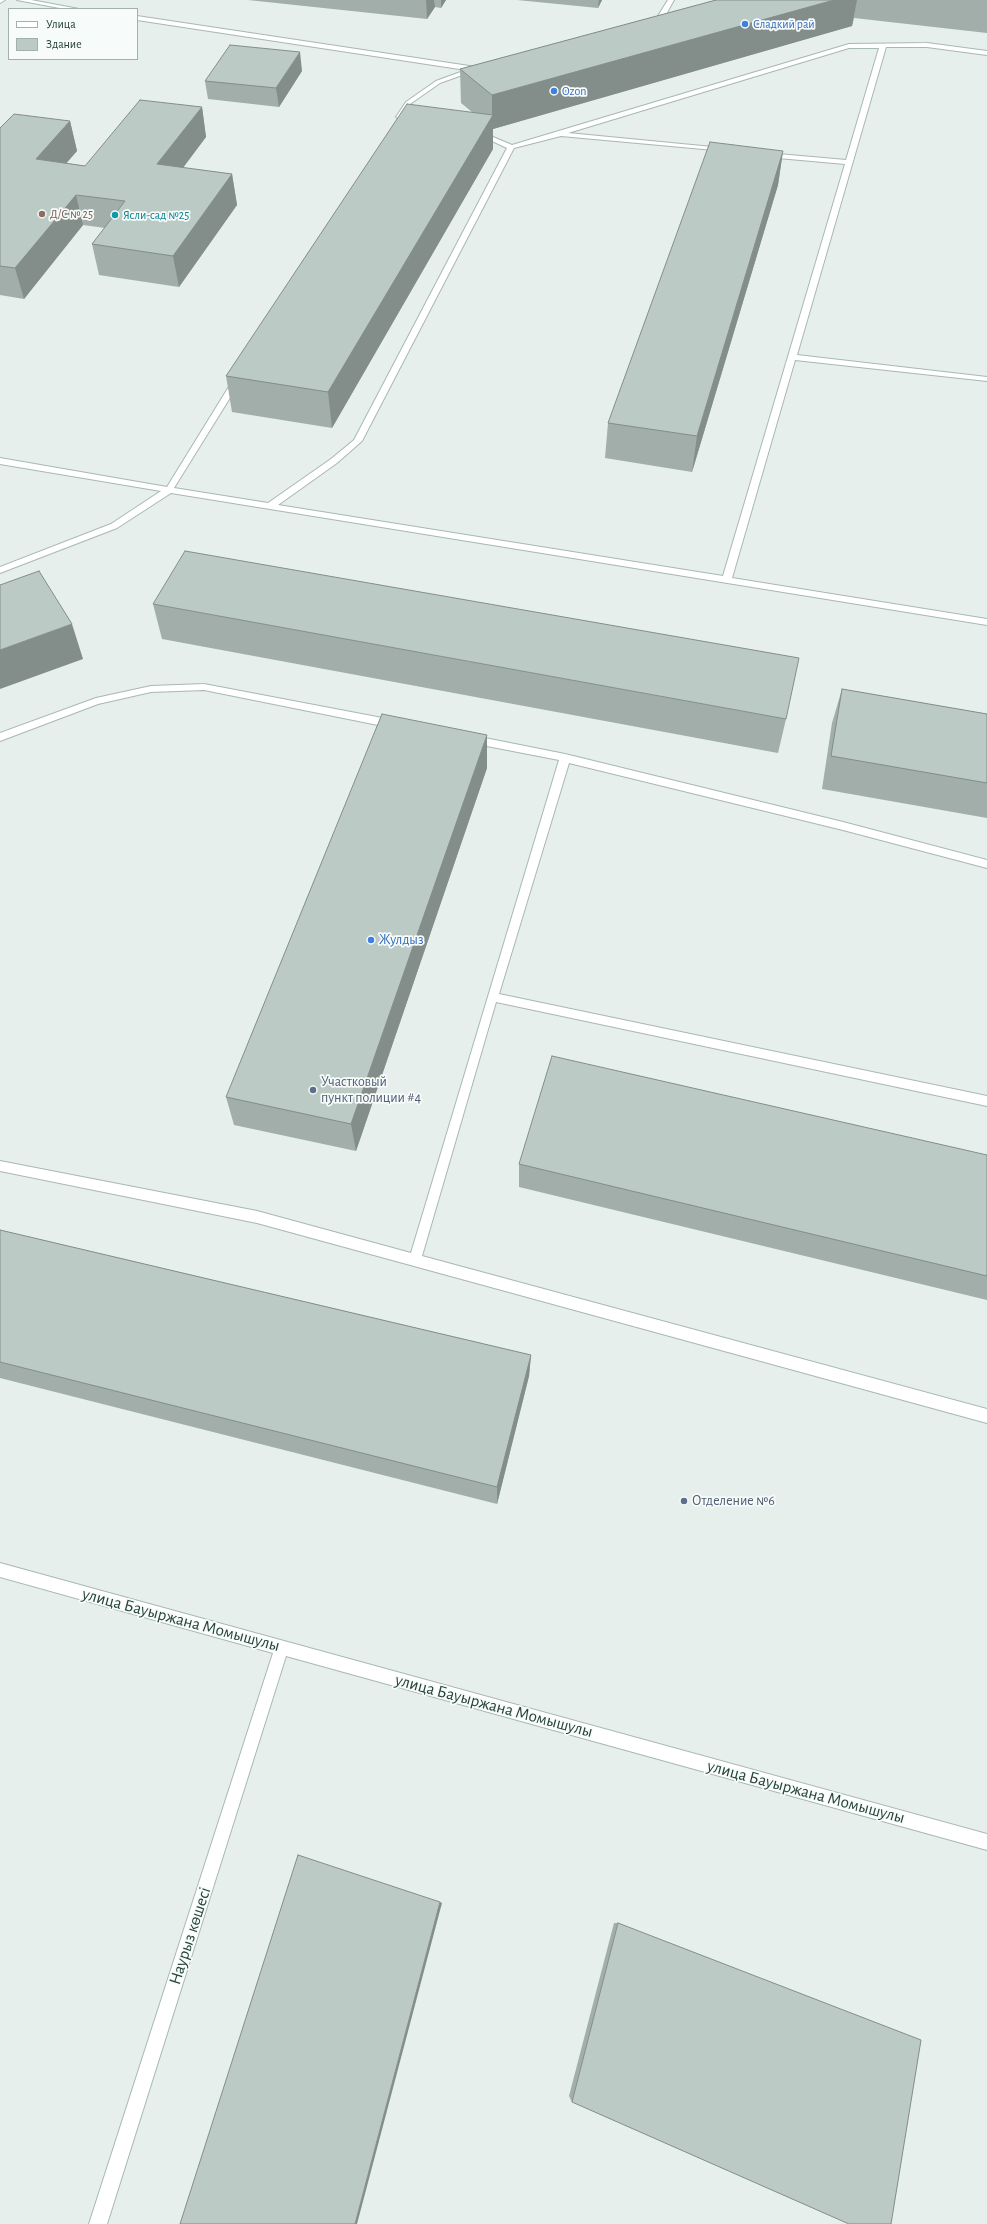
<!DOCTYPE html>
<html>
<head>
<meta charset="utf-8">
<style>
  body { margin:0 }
  #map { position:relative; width:987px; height:2224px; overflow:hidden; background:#e6efeb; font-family:"Alegreya Sans",sans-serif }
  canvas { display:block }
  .legend { position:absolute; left:8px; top:8px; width:130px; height:52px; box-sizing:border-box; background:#f7fbf9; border:1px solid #a3b1ad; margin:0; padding:5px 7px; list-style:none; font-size:12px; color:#24423a }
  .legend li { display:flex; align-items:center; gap:8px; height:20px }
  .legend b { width:20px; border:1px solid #a3b1ad }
</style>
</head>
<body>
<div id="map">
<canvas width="987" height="2224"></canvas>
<ul class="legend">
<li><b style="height:5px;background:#fff"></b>Улица</li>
<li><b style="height:11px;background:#bbcac4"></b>Здание</li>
</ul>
</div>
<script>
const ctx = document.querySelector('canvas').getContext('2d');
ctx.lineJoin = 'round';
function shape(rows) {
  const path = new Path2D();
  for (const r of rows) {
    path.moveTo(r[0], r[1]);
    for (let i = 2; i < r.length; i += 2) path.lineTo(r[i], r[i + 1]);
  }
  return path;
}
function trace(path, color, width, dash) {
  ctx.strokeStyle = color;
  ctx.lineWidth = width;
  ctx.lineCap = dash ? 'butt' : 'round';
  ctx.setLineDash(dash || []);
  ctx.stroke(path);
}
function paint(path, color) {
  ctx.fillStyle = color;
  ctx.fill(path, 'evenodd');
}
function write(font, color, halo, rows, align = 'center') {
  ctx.font = font + ' "Alegreya Sans",sans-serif';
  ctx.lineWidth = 3.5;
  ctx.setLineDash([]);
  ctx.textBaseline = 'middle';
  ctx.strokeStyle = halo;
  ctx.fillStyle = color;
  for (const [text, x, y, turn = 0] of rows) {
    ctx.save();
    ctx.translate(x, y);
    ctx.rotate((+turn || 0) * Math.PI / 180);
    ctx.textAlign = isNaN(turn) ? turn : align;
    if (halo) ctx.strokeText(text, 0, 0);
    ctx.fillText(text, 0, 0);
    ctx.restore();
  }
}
const lane = shape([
  [0,0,5,0,0,3,0,0],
  [17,0,31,0,79,9,65,9,17,0],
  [668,0,674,0,660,25,651,27,668,0],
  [137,16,476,67,479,69,440,83,410,104,401,118,399,119,396,117,406,102,436,81,466,70,137,20,137,16],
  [927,43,987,51,987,55,927,47,886,47,797,355,987,377,987,381,795,360,732,578,987,619,987,625,171,493,117,528,0,573,0,567,111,524,161,491,0,464,0,458,167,487,233,380,237,378,241,380,174,488,268,503,331,459,354,440,507,148,477,134,477,132,481,132,512,145,849,44,927,43],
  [849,48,879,48,846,160,767,153,764,155,767,157,845,164,723,576,278,505,337,463,362,441,514,148,561,136,725,151,725,149,723,148,568,133,849,48],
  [204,684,393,720,398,724,393,728,204,690,151,692,98,704,0,741,0,733,96,698,151,686,204,684],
  [470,735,565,754,843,822,987,860,987,868,843,830,569,763,499,994,987,1096,987,1106,496,1002,422,1256,987,1409,987,1423,257,1223,0,1171,0,1161,257,1211,411,1253,559,760,466,742,465,739,470,735]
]);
const street = shape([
  [0,1563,987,1834,987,1850,286,1656,107,2224,89,2224,273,1653,0,1577,0,1563]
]);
trace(lane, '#a8b8b2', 2);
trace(street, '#a8b8b2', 2);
paint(lane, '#fff');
paint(street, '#fff');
paint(shape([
  [248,0,446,0,441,8,435,7,427,19],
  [517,0,602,0,598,8],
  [716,0,987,0,987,33,854,18,852,26,493,129,493,149,332,428,232,412,226,376,472,112,461,103,460,69],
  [302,71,279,107,208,99,205,81],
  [202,107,206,137,183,168,232,174,237,205,179,287,99,275,92,244,105,228,83,225,24,299,0,295,0,128,70,121,77,151,66,163,85,166],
  [783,151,778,185,692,472,605,458,608,423],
  [153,604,786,719,778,753,162,639],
  [842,689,987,714,987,818,822,789,832,723],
  [487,768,356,1151,234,1125,226,1097],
  [987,1155,987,1300,519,1187,519,1164],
  [0,1230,531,1355,529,1376,497,1504,0,1378],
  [614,1923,618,1923,572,2102,569,2096]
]), '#a1aea9');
paint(shape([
  [426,0,434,0,435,7,427,19],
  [441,0,446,0,441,8],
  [599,0,602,0,598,8],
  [834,0,857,0,852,26,493,129,493,149,332,428,328,392,492,116,492,95],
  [300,52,302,71,279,107,276,88],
  [202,107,206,137,163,194,157,164],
  [70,121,77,151,44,189,36,159],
  [783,151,778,185,692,472,697,436],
  [232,174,237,205,179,287,173,256],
  [76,195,83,225,24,299,15,268],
  [72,624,83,659,0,689,0,650],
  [487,735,487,768,356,1151,351,1124],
  [531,1355,529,1376,497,1504,497,1487],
  [440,1902,442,1903,357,2224,355,2224]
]), '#838d89');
const building = shape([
  [716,0,834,0,492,95,460,69,716,0],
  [230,45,300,52,276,88,205,81,230,45],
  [140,100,202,107,157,164,232,174,173,256,92,244,125,201,76,195,15,268,0,266,0,128,14,114,70,121,36,159,85,166,140,100],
  [407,104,493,115,328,392,226,376,407,104],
  [710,142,783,151,697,436,608,423,710,142],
  [185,551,799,658,786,719,153,604,185,551],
  [39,571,72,624,0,650,0,585,39,571],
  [842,689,987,714,987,783,831,756,842,689],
  [382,714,487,735,351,1124,226,1097,382,714],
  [552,1056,987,1155,987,1276,519,1164,552,1056],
  [0,1230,531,1355,497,1487,0,1362,0,1230],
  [298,1855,440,1902,355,2224,180,2224,298,1855],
  [618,1923,921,2040,891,2224,849,2224,572,2102,618,1923]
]);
paint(building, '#bbcac4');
trace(building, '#838d89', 1);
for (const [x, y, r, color] of [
  [745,24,4,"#3f7fe0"],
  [554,91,4,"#3f7fe0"],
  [42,214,4,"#8d6e63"],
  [115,215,4,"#0f9aa8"],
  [371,940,4,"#3f7fe0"],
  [313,1090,4,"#5c6f8a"],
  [684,1501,4,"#5c6f8a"]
]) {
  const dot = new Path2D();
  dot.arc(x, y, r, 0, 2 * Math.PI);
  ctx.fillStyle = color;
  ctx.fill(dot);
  trace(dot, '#f7fbf9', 1.5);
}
write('12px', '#366cbe', '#f7fbf9', [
  ["Сладкий рай",753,24],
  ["Ozon",562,91]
], 'left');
write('12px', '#785e54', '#f7fbf9', [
  ["Д/С № 25",50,214]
], 'left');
write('12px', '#0d838f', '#f7fbf9', [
  ["Ясли-сад №25",123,215]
], 'left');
write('14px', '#366cbe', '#f7fbf9', [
  ["Жулдыз",379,940]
], 'left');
write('14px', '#4e5e75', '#f7fbf9', [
  ["Участковый",321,1082],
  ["пункт полиции #4",321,1098],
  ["Отделение №6",692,1501]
], 'left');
write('17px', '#24423a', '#f7fbf9', [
  ["улица Бауыржана Момышулы",181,1620,15],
  ["улица Бауыржана Момышулы",494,1706,15],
  ["улица Бауыржана Момышулы",806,1792,15],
  ["Наурыз көшесі",190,1936,-72]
]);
</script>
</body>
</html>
